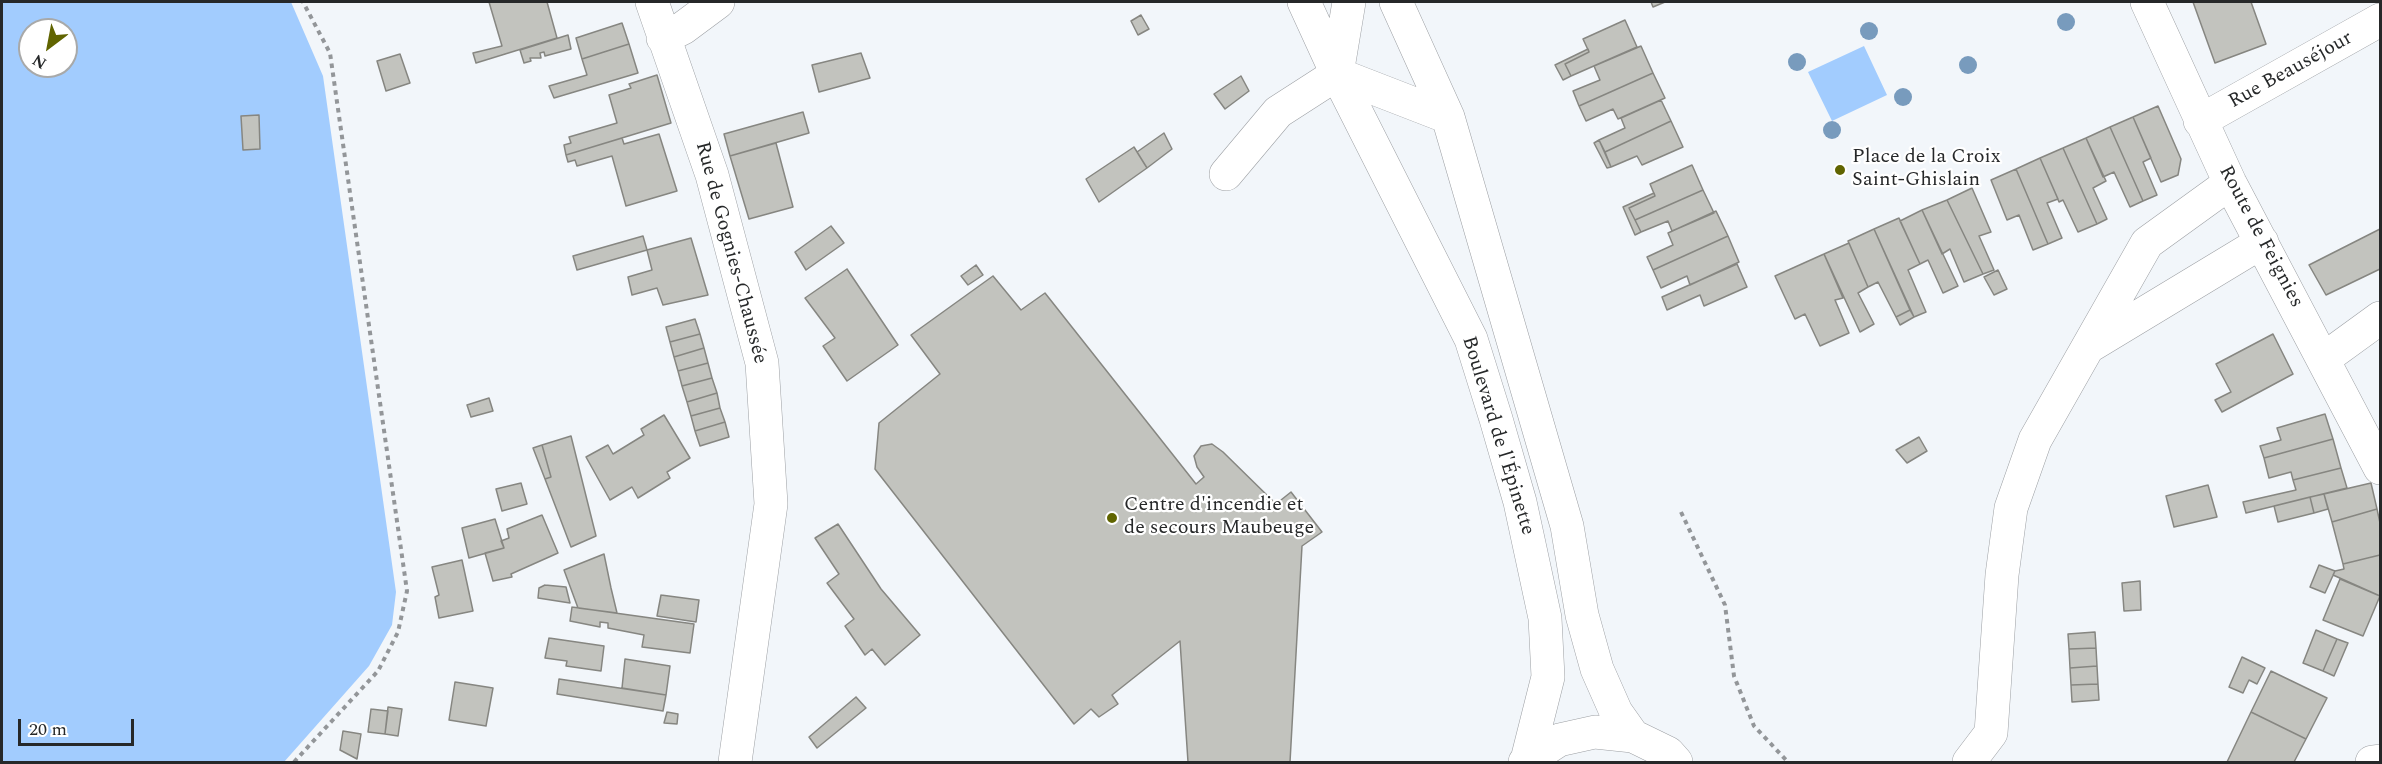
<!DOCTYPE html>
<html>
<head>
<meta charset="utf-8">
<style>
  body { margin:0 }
  #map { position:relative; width:2382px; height:764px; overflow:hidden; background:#f2f6fa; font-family:Spectral,serif }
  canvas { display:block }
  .frame { position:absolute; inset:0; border:3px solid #262829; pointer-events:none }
  .north { position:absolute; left:18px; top:18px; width:60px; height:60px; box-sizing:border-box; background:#fff; border:2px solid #a8a9a9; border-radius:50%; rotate:212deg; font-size:16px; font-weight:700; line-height:24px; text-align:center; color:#262829 }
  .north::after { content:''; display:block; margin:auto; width:21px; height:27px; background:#606400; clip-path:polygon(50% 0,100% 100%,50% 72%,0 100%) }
  .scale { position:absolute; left:18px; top:719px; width:116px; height:27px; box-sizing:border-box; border:3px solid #262829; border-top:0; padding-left:8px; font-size:18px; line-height:21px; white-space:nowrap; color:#262829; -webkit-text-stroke:4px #fff; paint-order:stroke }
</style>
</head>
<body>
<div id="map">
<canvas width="2382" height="764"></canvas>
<div class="frame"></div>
<div class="north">N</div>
<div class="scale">20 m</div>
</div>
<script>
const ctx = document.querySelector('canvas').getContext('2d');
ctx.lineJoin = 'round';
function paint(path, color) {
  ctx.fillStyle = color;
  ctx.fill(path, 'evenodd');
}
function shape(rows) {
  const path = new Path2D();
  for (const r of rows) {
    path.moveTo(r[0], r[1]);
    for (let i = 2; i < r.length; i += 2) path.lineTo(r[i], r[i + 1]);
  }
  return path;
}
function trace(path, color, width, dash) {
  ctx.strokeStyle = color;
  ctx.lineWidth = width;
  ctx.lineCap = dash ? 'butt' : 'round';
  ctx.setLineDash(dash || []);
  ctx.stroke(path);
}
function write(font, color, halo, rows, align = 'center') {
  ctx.font = font + ' Spectral,serif';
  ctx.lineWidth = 4.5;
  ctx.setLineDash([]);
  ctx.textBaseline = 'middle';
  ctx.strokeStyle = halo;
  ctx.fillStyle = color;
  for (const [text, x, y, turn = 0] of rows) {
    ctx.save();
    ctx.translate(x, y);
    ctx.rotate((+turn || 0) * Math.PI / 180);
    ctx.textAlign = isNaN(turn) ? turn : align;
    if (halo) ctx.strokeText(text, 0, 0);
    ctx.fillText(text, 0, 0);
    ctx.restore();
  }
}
paint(shape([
  [2,2,291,2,323,76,396,592,392,625,369,666,284,762,2,762],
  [30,30,66,30,66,66,30,66],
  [1864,46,1887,95,1832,121,1808,72]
]), '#a2ccfe');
const building = shape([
  [489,2,547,2,557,38,476,63,473,53,502,46,489,2],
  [1651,2,1665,2,1653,7,1651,2],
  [2193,2,2251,2,2266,44,2215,63,2193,2],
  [1141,15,1149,29,1138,35,1131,21,1141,15],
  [1625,20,1637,47,1571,76,1565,64,1589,52,1583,39,1625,20],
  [622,23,629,44,582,59,576,38,622,23],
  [568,35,571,49,545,56,544,52,540,53,541,58,530,58,531,61,524,63,520,50,568,35],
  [629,44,638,73,554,98,549,86,587,75,582,59,629,44],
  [1641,46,1653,73,1579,106,1573,91,1600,80,1594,66,1641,46],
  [1588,49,1589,52,1565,64,1571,76,1563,80,1555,65,1588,49],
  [861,53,870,78,819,92,812,65,861,53],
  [400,54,410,83,386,91,377,61,400,54],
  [1653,73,1665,98,1618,119,1613,109,1586,121,1579,106,1653,73],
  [657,75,671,123,566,155,564,145,571,143,569,137,617,123,609,95,631,88,629,84,657,75],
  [1241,76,1249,91,1225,109,1214,94,1241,76],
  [1661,100,1671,121,1605,152,1599,140,1625,128,1621,118,1661,100],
  [2158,106,2181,159,2178,175,2161,182,2133,117,2158,106],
  [803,112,809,133,730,156,724,134,803,112],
  [259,115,260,149,243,150,241,116,259,115],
  [2133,117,2151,158,2143,162,2157,195,2143,201,2110,127,2133,117],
  [1671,121,1683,147,1642,165,1637,156,1611,167,1605,152,1671,121],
  [2110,127,2143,201,2130,207,2114,172,2103,177,2086,138,2110,127],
  [1164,133,1172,149,1147,168,1137,152,1164,133],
  [659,134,677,191,626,206,612,156,577,166,575,160,568,162,566,155,622,138,624,144,659,134],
  [2086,138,2106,181,2093,188,2107,219,2097,224,2063,148,2086,138],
  [1599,140,1611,167,1607,168,1594,143,1599,140],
  [776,143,793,207,749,219,730,156,776,143],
  [1134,147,1147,168,1099,202,1086,179,1134,147],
  [2063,148,2097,224,2078,232,2063,200,2059,202,2057,197,2040,158,2063,148],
  [2040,158,2058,199,2047,203,2062,238,2048,244,2016,169,2040,158],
  [1692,165,1703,190,1635,220,1629,208,1655,196,1650,184,1692,165],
  [2016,169,2048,244,2033,250,2019,215,2007,220,1991,180,2016,169],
  [1972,188,1991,232,1979,236,1994,270,1983,274,1947,200,1972,188],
  [1703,190,1714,213,1672,231,1668,221,1641,232,1635,220,1703,190],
  [1654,193,1655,196,1629,208,1641,232,1635,235,1623,207,1654,193],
  [1947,200,1983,274,1964,282,1950,249,1942,254,1922,210,1947,200],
  [1922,210,1958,286,1943,293,1928,260,1920,264,1900,221,1922,210],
  [1716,211,1728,236,1653,270,1647,257,1673,245,1668,233,1716,211],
  [1899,218,1920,264,1908,270,1926,312,1914,317,1874,229,1899,218],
  [831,226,844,243,806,270,795,252,831,226],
  [1874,229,1910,310,1896,317,1878,282,1868,287,1848,241,1874,229],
  [2380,229,2380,269,2326,295,2309,265,2380,229],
  [643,236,647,250,577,270,573,256,643,236],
  [1728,236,1739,262,1690,285,1687,276,1661,288,1653,270,1728,236],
  [691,238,708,295,663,305,657,288,632,295,628,277,652,270,647,250,691,238],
  [1849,243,1868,287,1858,293,1874,324,1860,332,1824,254,1849,243],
  [1824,254,1843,298,1835,300,1849,333,1820,346,1805,314,1795,319,1775,276,1824,254],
  [1737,264,1747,287,1704,306,1700,295,1667,310,1662,297,1737,264],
  [976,265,983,275,968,285,961,276,976,265],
  [847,269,898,345,847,381,823,346,835,338,805,298,847,269],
  [1998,270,2007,289,1994,295,1984,277,1998,270],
  [993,276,1021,310,1045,293,1196,484,1204,477,1197,467,1194,456,1201,446,1212,444,1223,452,1276,504,1291,492,1322,532,1302,546,1290,762,1188,762,1180,641,1112,695,1118,704,1099,717,1091,709,1074,724,875,469,879,423,940,374,911,335,993,276],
  [1910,310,1914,317,1900,325,1896,317,1910,310],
  [695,319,700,334,670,342,666,327,695,319],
  [700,334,704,348,674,357,670,342,700,334],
  [2273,334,2293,374,2222,412,2215,400,2231,392,2216,364,2273,334],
  [704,348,708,363,678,371,674,357,704,348],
  [708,363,712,378,682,386,678,371,708,363],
  [712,378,717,393,687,402,682,386,712,378],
  [717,393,720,408,691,416,687,402,717,393],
  [489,398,493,411,471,417,467,405,489,398],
  [720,408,725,422,695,431,691,416,720,408],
  [2325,414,2333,439,2264,458,2260,446,2281,440,2277,428,2325,414],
  [664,415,690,458,667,472,670,478,638,498,632,487,610,500,586,457,608,445,613,454,644,435,641,429,664,415],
  [725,422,729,437,700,446,695,431,725,422],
  [571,436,596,536,571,547,545,479,551,477,542,445,571,436],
  [1919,437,1927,451,1907,463,1896,450,1919,437],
  [2333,439,2341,468,2293,480,2291,472,2269,478,2264,458,2333,439],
  [542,445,551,477,545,479,533,448,542,445],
  [2341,468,2347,488,2246,513,2243,502,2296,490,2293,480,2341,468],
  [521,483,527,504,502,511,496,489,521,483],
  [2371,483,2377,509,2332,522,2324,494,2371,483],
  [2208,485,2217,517,2174,527,2166,496,2208,485],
  [2324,494,2328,509,2314,513,2310,497,2324,494],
  [2310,497,2314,513,2278,522,2274,506,2310,497],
  [2377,509,2380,523,2380,555,2343,564,2332,522,2377,509],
  [542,515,558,553,511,574,512,577,493,581,485,553,504,548,501,541,509,538,507,529,542,515],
  [495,519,504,548,469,558,462,528,495,519],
  [838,524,881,589,920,635,885,665,872,649,865,655,845,626,854,619,827,583,839,574,815,538,838,524],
  [604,554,611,588,617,613,578,608,564,570,604,554],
  [2380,555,2380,596,2333,575,2335,571,2344,569,2343,564,2380,555],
  [462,560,473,611,439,618,435,597,439,595,432,567,462,560],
  [2319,565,2335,571,2325,593,2310,587,2319,565],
  [2340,579,2380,596,2363,636,2323,620,2340,579],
  [2140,581,2141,610,2124,611,2122,583,2140,581],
  [545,585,566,587,570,603,538,598,539,588,545,585],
  [661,595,699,600,696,622,657,616,661,595],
  [572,607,694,624,690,653,642,647,644,635,608,628,608,623,600,622,600,627,570,621,572,607],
  [2316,630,2337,639,2323,671,2303,663,2316,630],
  [2095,632,2096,648,2069,649,2068,634,2095,632],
  [549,638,604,646,601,671,566,666,567,661,545,658,549,638],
  [2337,639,2348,643,2334,676,2323,671,2337,639],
  [2096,648,2097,666,2070,668,2069,649,2096,648],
  [2242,657,2265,668,2257,684,2249,680,2243,693,2229,687,2242,657],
  [625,659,670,666,666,695,622,688,625,659],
  [2097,666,2098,684,2071,685,2070,668,2097,666],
  [2271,671,2327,698,2306,739,2251,712,2271,671],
  [559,679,666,695,663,711,557,694,559,679],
  [455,682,493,688,486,726,449,720,455,682],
  [2098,684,2099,700,2072,702,2071,685,2098,684],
  [856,697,866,708,817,748,809,737,856,697],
  [388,707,402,709,398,736,385,734,388,707],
  [371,709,388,711,385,734,368,732,371,709],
  [667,712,678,714,677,724,664,723,667,712],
  [2251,712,2306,739,2294,762,2227,762,2251,712],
  [343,731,361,734,357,759,340,750,343,731]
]);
paint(building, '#c2c3be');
trace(building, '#868681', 1.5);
const minor = shape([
  [652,2,712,175,762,363,771,504,735,762],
  [1304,2,1337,74,1471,339,1496,419,1520,502,1545,618,1548,677,1527,760],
  [1396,2,1448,117,1567,526,1582,615,1597,669,1616,712,1633,736],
  [2147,2,2230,183,2380,468],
  [663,38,683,28,718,2],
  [1337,74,1448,117],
  [2200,121,2380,20],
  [1226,174,1278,112,1337,74,1349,2],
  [2090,346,2262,242],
  [2325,358,2380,318],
  [1525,762,1559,740,1595,732,1633,736,1668,753,1676,762],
  [1969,762,1991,733,2002,575,2011,508,2035,440,2147,243,2230,183],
  [2372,762,2380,761]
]);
trace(minor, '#9c9fa3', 34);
trace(shape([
  [1681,512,1725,605,1734,676,1754,726,1788,762],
  [294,762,378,671,398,632,407,591,330,53,303,2]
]), '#939699', 4, [4.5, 4.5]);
trace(minor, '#fff', 33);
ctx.fillStyle = '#789bbd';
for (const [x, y] of [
  [2066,22],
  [1869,31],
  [1797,62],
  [1968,65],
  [1903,97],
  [1832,130]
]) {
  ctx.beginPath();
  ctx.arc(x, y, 9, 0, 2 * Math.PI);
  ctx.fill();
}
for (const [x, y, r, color] of [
  [1840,170,6,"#606400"],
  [1112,518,6,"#606400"]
]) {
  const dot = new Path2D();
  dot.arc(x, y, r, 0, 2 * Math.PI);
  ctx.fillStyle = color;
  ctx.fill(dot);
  trace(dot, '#fff', 2);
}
write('20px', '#262829', '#fff', [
  ["Rue Beauséjour",2291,71,-29],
  ["Route de Feignies",2260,237,62],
  ["Rue de Gognies-Chaussée",730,253,75],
  ["Boulevard de l'Épinette",1497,436,73]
]);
write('20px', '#262829', '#fff', [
  ["Place de la Croix",1852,158],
  ["Saint-Ghislain",1852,181],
  ["Centre d'incendie et",1124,506],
  ["de secours Maubeuge",1124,529]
], 'left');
</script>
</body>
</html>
